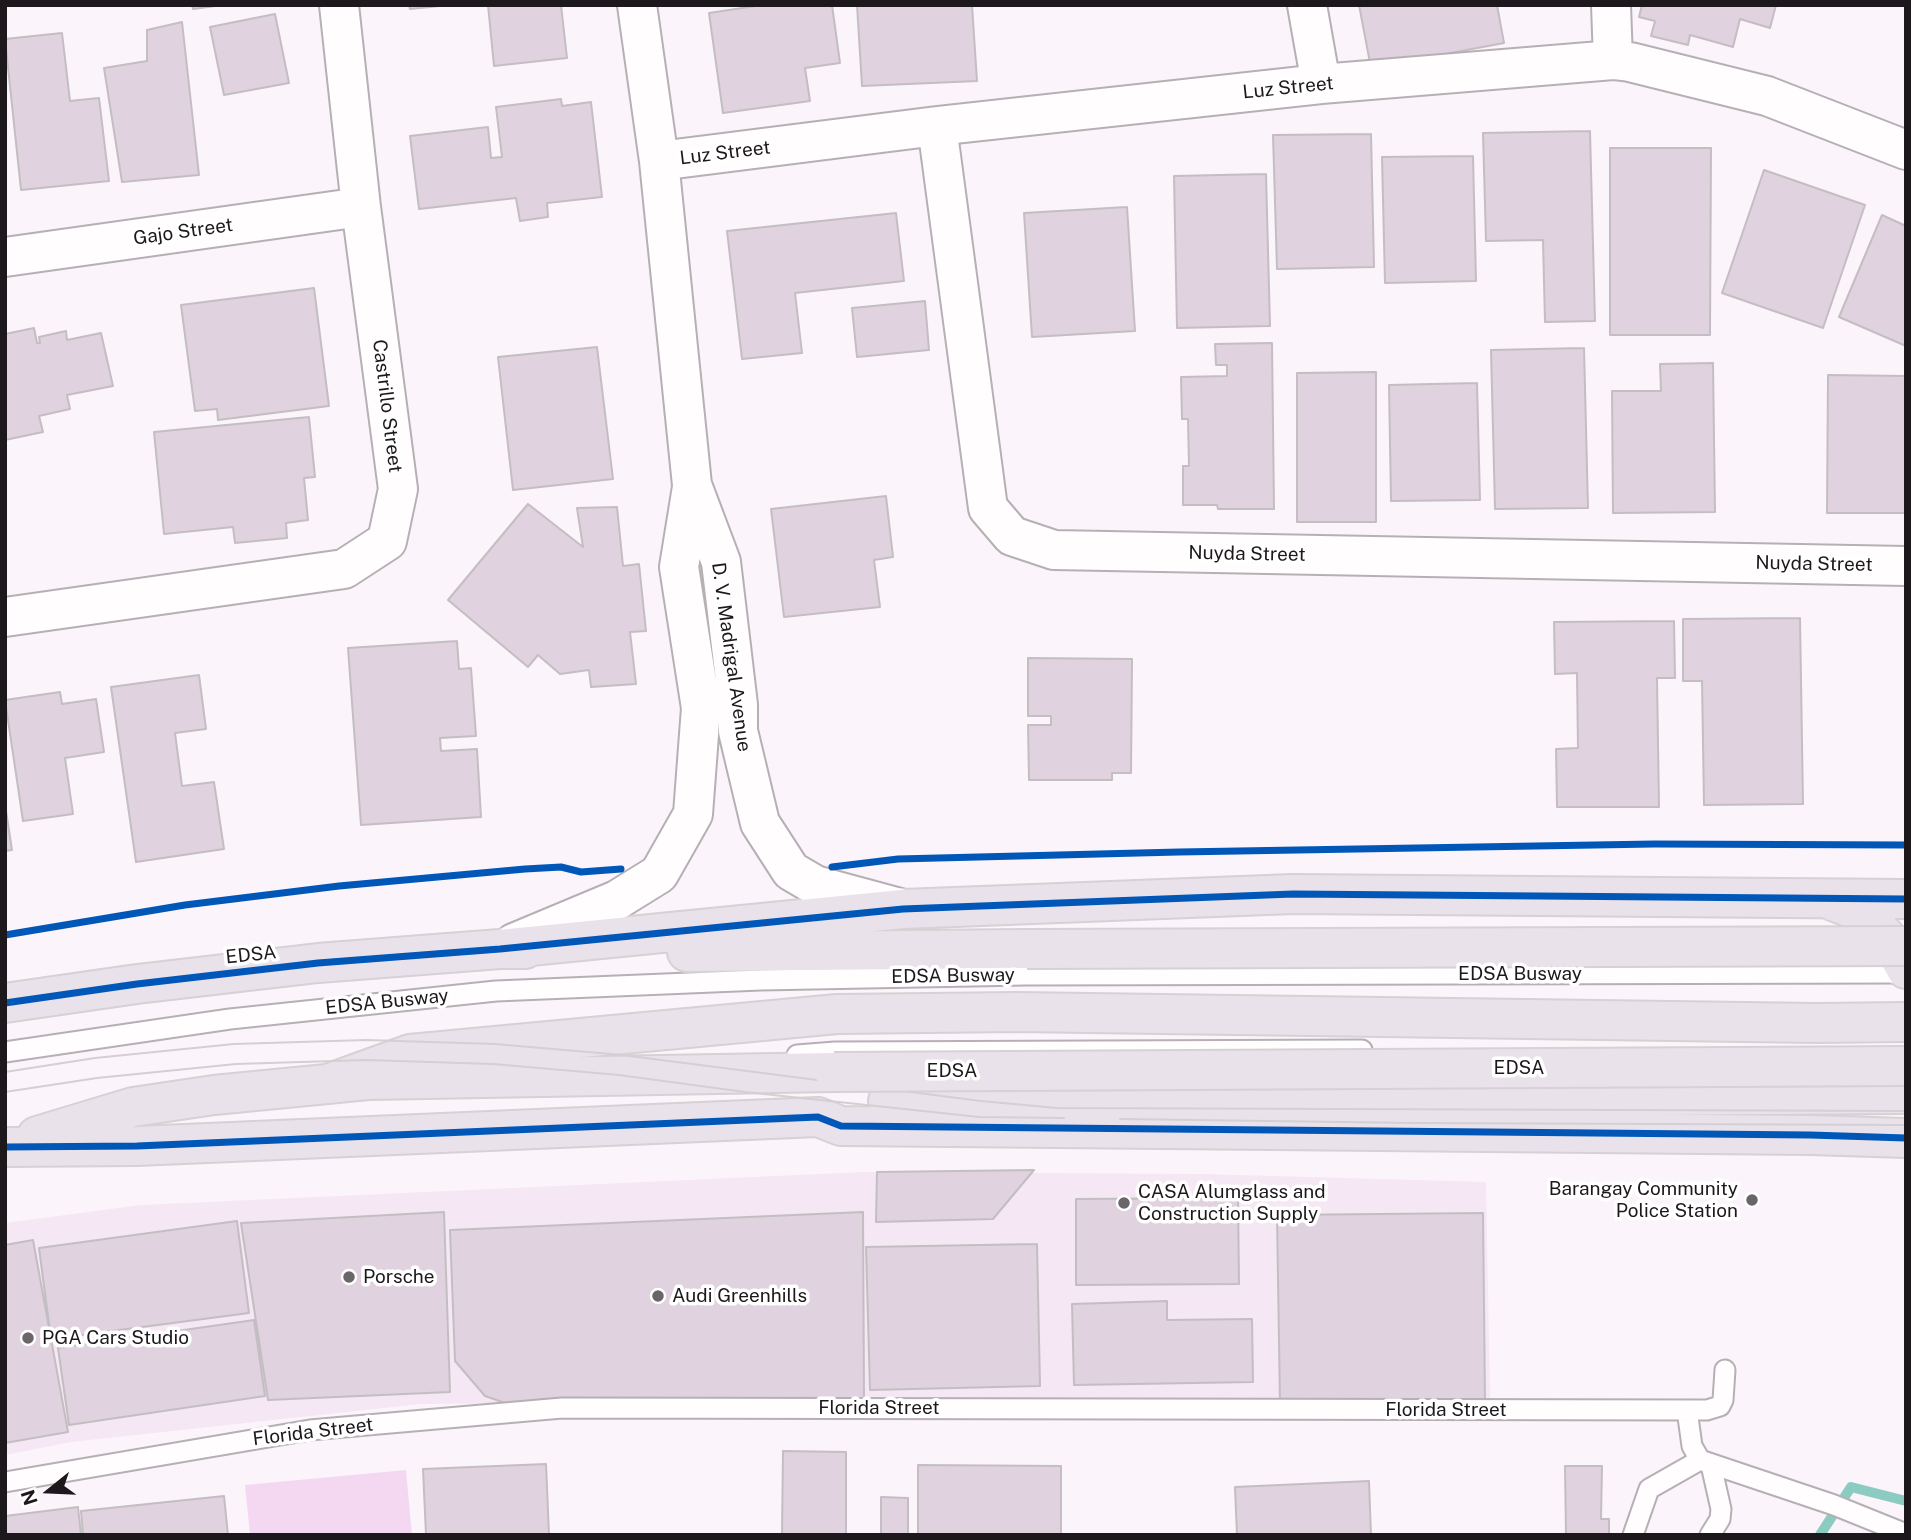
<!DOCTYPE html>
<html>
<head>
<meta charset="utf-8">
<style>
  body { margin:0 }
  #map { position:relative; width:1911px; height:1540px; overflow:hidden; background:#fcf4fb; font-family:"Public Sans",sans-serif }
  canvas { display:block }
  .frame { position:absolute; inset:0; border:7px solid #1c181b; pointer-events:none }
  .north { position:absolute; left:14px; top:1456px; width:70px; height:70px; -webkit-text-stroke:5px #fff; paint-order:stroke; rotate:252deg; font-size:19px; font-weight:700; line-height:28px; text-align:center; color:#1c181b }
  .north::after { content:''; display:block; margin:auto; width:24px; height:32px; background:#1c181b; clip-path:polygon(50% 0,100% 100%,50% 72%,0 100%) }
</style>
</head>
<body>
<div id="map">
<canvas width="1911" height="1540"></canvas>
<div class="frame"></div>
<div class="north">N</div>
</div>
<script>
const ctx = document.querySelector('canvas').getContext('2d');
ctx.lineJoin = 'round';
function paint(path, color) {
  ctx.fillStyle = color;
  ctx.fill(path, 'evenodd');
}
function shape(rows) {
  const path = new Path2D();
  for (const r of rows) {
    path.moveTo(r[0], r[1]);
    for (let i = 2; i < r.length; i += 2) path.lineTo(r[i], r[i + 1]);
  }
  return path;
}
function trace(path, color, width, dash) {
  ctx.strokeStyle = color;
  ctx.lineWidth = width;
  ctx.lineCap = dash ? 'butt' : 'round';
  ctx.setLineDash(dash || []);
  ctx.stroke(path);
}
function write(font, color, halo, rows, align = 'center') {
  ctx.font = font + ' "Public Sans",sans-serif';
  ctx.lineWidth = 7;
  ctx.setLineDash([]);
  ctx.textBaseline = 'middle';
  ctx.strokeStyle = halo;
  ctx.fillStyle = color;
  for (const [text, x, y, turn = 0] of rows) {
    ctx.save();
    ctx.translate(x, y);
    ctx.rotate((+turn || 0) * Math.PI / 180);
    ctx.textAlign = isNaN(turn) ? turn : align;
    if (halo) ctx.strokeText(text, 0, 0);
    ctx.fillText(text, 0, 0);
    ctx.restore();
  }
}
paint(shape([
  [863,1172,1203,1174,1486,1182,1490,1399,1000,1399,421,1404,71,1442,5,1455,5,1223,141,1205]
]), '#f5e7f4');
paint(shape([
  [406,1470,412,1535,250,1535,245,1485]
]), '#f4d8f1');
trace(shape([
  [1820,1535,1851,1487,1906,1501]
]), '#8ccbc2', 10);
const building = shape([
  [192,5,223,5,193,9,192,5],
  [409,5,450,5,410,9,409,5],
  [488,5,561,5,567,58,494,66,488,5],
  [762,5,832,5,840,63,805,68,810,101,723,113,709,13,762,5],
  [857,5,972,5,977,81,862,86,857,5],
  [1359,5,1497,5,1504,43,1371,68,1359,5],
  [1642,5,1776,5,1770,28,1740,19,1733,47,1690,35,1688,45,1651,36,1655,21,1639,17,1642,5],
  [275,14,289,83,224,95,210,27,275,14],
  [182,22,199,175,122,182,104,68,147,61,147,30,182,22],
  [62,33,70,101,99,98,109,181,21,190,5,39,62,33],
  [561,99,562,106,591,102,602,197,547,203,548,217,520,221,516,198,419,209,410,136,488,127,491,158,502,157,496,107,561,99],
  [1590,131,1595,321,1545,322,1543,240,1486,241,1483,133,1590,131],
  [1371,134,1374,267,1277,269,1273,135,1371,134],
  [1610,148,1711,148,1710,335,1610,335,1610,148],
  [1473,156,1476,281,1385,283,1382,157,1473,156],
  [1764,170,1865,205,1823,328,1722,293,1764,170],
  [1266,174,1270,326,1177,328,1174,176,1266,174],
  [1127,207,1135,331,1032,337,1024,213,1127,207],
  [896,213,904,281,795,293,802,353,742,359,727,231,896,213],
  [1882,215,1906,226,1906,346,1839,317,1882,215],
  [314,288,329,406,218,420,217,409,195,411,181,305,314,288],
  [925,301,929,350,857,357,852,308,925,301],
  [34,328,37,343,40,343,39,337,66,331,67,340,101,333,113,386,67,395,70,409,39,416,43,432,5,440,5,334,34,328],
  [1272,343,1274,509,1218,509,1217,505,1183,505,1183,466,1189,466,1188,419,1182,419,1181,377,1227,376,1227,365,1216,365,1215,344,1272,343],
  [597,347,613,479,513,490,498,357,597,347],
  [1584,348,1588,508,1495,509,1491,350,1584,348],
  [1713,363,1715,512,1613,513,1612,391,1661,391,1660,364,1713,363],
  [1376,372,1376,522,1297,522,1297,373,1376,372],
  [1828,375,1906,376,1906,513,1827,513,1828,375],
  [1477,383,1480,500,1391,501,1389,385,1477,383],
  [309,417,315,477,304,478,308,520,286,523,287,538,235,543,233,527,164,534,154,432,309,417],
  [886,496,893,557,874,560,880,607,784,617,771,509,886,496],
  [528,504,583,547,577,508,617,507,623,566,639,564,646,631,630,632,636,684,591,687,589,670,560,674,538,655,528,667,448,600,528,504],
  [1800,618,1803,804,1704,805,1702,681,1683,681,1683,619,1800,618],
  [1674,621,1675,678,1657,678,1659,807,1557,807,1556,749,1578,748,1577,673,1555,674,1554,622,1674,621],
  [457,641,459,669,471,668,476,736,440,738,441,751,477,749,481,817,361,825,348,648,457,641],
  [1028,658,1132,659,1131,773,1112,773,1112,780,1029,780,1028,725,1051,725,1051,716,1028,716,1028,658],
  [199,675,206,729,175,733,182,786,214,782,224,849,136,862,111,687,199,675],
  [60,692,62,704,96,699,104,752,65,758,73,814,23,821,5,700,60,692],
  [5,804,12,850,5,851,5,804],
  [1034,1170,993,1219,876,1222,877,1172,1034,1170],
  [1238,1198,1239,1284,1076,1285,1076,1199,1238,1198],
  [444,1212,450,1392,268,1400,241,1223,444,1212],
  [863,1212,864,1400,514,1406,485,1396,455,1361,450,1230,863,1212],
  [1483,1213,1485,1402,1280,1404,1277,1215,1483,1213],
  [237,1221,249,1313,51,1339,39,1248,237,1221],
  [33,1240,68,1432,5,1443,5,1245,33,1240],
  [1037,1244,1040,1386,870,1390,866,1247,1037,1244],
  [1167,1301,1167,1320,1252,1319,1253,1382,1074,1385,1072,1304,1167,1301],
  [254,1320,265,1396,69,1425,58,1348,254,1320],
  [783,1451,846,1452,846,1535,782,1535,783,1451],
  [546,1464,549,1535,426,1535,423,1469,546,1464],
  [918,1465,1061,1466,1061,1535,918,1535,918,1465],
  [1565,1466,1602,1466,1601,1519,1609,1519,1609,1535,1566,1535,1565,1466],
  [1369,1481,1371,1535,1237,1535,1235,1487,1369,1481],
  [224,1496,228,1535,83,1535,81,1511,224,1496],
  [881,1497,908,1498,908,1535,881,1535,881,1497],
  [78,1507,81,1535,5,1535,5,1516,78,1507]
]);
paint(building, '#e0d2de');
trace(building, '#c3bec2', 2);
const service = shape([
  [5,1052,230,1019,496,991,761,980,1025,975,1906,973],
  [797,1055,835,1052,1362,1050],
  [1687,1410,1692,1446,1700,1460,1834,1505,1906,1534],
  [5,1482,310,1430,562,1408,1707,1410,1720,1406,1723,1400,1725,1370],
  [1633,1535,1649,1489,1700,1460],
  [1710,1535,1720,1519,1721,1509,1711,1465]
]);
const minor = shape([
  [637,5,659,161,692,485,721,562,738,705,738,731,760,823,791,871,815,885,900,908],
  [1307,5,1321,84],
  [1611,5,1613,60],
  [937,126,988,508,1012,536,1054,550,1906,566],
  [659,161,937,126,1321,84,1613,60,1630,62,1767,96,1906,150],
  [5,257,361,207],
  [5,617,344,569,387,541,398,489,361,207,339,5],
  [514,943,617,900,659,874,693,814,701,708,679,567,692,487]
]);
const trunk = shape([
  [1830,900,1851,908,1874,924,1892,944,1906,969],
  [500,949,903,909,1293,894,1906,899],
  [687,952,1027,949],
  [5,1003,137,984,318,963,500,949,525,949],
  [327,1084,410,1054,837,1014,1017,1012,1817,1023,1906,1022],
  [888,1101,1906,1094],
  [37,1136,133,1107,214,1095,368,1080,834,1072],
  [5,1147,137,1146,818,1117,841,1126,1810,1135,1906,1138]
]);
trace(service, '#b6b0b5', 23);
trace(minor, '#b6b0b5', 42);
trace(trunk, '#d5d1d4', 42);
trace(service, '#fffdfe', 19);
trace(minor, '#fffdfe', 38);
trace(trunk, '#eae2ea', 38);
trace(shape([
  [5,1072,95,1058,234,1044,366,1040,495,1044,622,1055,981,1101,1057,1108,1906,1111],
  [5,1092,97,1078,236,1064,366,1060,493,1064,619,1075,745,1092,979,1117,1064,1118],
  [1120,1119,1415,1123,1906,1125]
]), '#d2d0d2', 2);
const trunkBridge = shape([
  [1027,949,1906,946],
  [834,1072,1906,1066]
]);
trace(trunkBridge, '#d5d1d4', 42, []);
trace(trunkBridge, '#eae2ea', 38);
trace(shape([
  [832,867,898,859,1179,852,1654,844,1906,845],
  [5,935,185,905,339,886,525,869,561,867,581,872,621,869],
  [5,1003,137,984,318,963,500,949,903,909,1293,894,1906,899],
  [5,1147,137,1146,818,1117,841,1126,1810,1135,1906,1138]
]), '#0057b8', 7);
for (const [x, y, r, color] of [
  [1752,1200,7,"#6a6569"],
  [1124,1203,7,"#6a6569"],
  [349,1277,7,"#6a6569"],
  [658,1296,7,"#6a6569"],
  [28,1338,7,"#6a6569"]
]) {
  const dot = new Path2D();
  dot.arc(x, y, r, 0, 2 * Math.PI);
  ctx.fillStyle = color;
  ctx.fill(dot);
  trace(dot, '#fff', 2.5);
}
write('19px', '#1c181b', '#fff', [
  ["Luz Street",1288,88,-6],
  ["Luz Street",725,153,-7],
  ["Gajo Street",183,232,-8],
  ["Castrillo Street",387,406,83],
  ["Nuyda Street",1247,554,1],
  ["Nuyda Street",1814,564,1],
  ["D. V. Madrigal Avenue",731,657,82],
  ["EDSA",251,955,-6],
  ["EDSA Busway",1520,974],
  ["EDSA Busway",953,976,-1],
  ["EDSA Busway",387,1002,-6],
  ["EDSA",1519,1068],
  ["EDSA",952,1071],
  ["Florida Street",879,1408],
  ["Florida Street",1446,1410],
  ["Florida Street",313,1432,-7]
]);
write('19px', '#1c181b', '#fff', [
  ["Barangay Community",1738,1189,"right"],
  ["Police Station",1738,1211,"right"],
  ["CASA Alumglass and",1138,1192],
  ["Construction Supply",1138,1214],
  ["Porsche",363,1277],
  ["Audi Greenhills",672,1296],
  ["PGA Cars Studio",42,1338]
], 'left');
</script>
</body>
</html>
